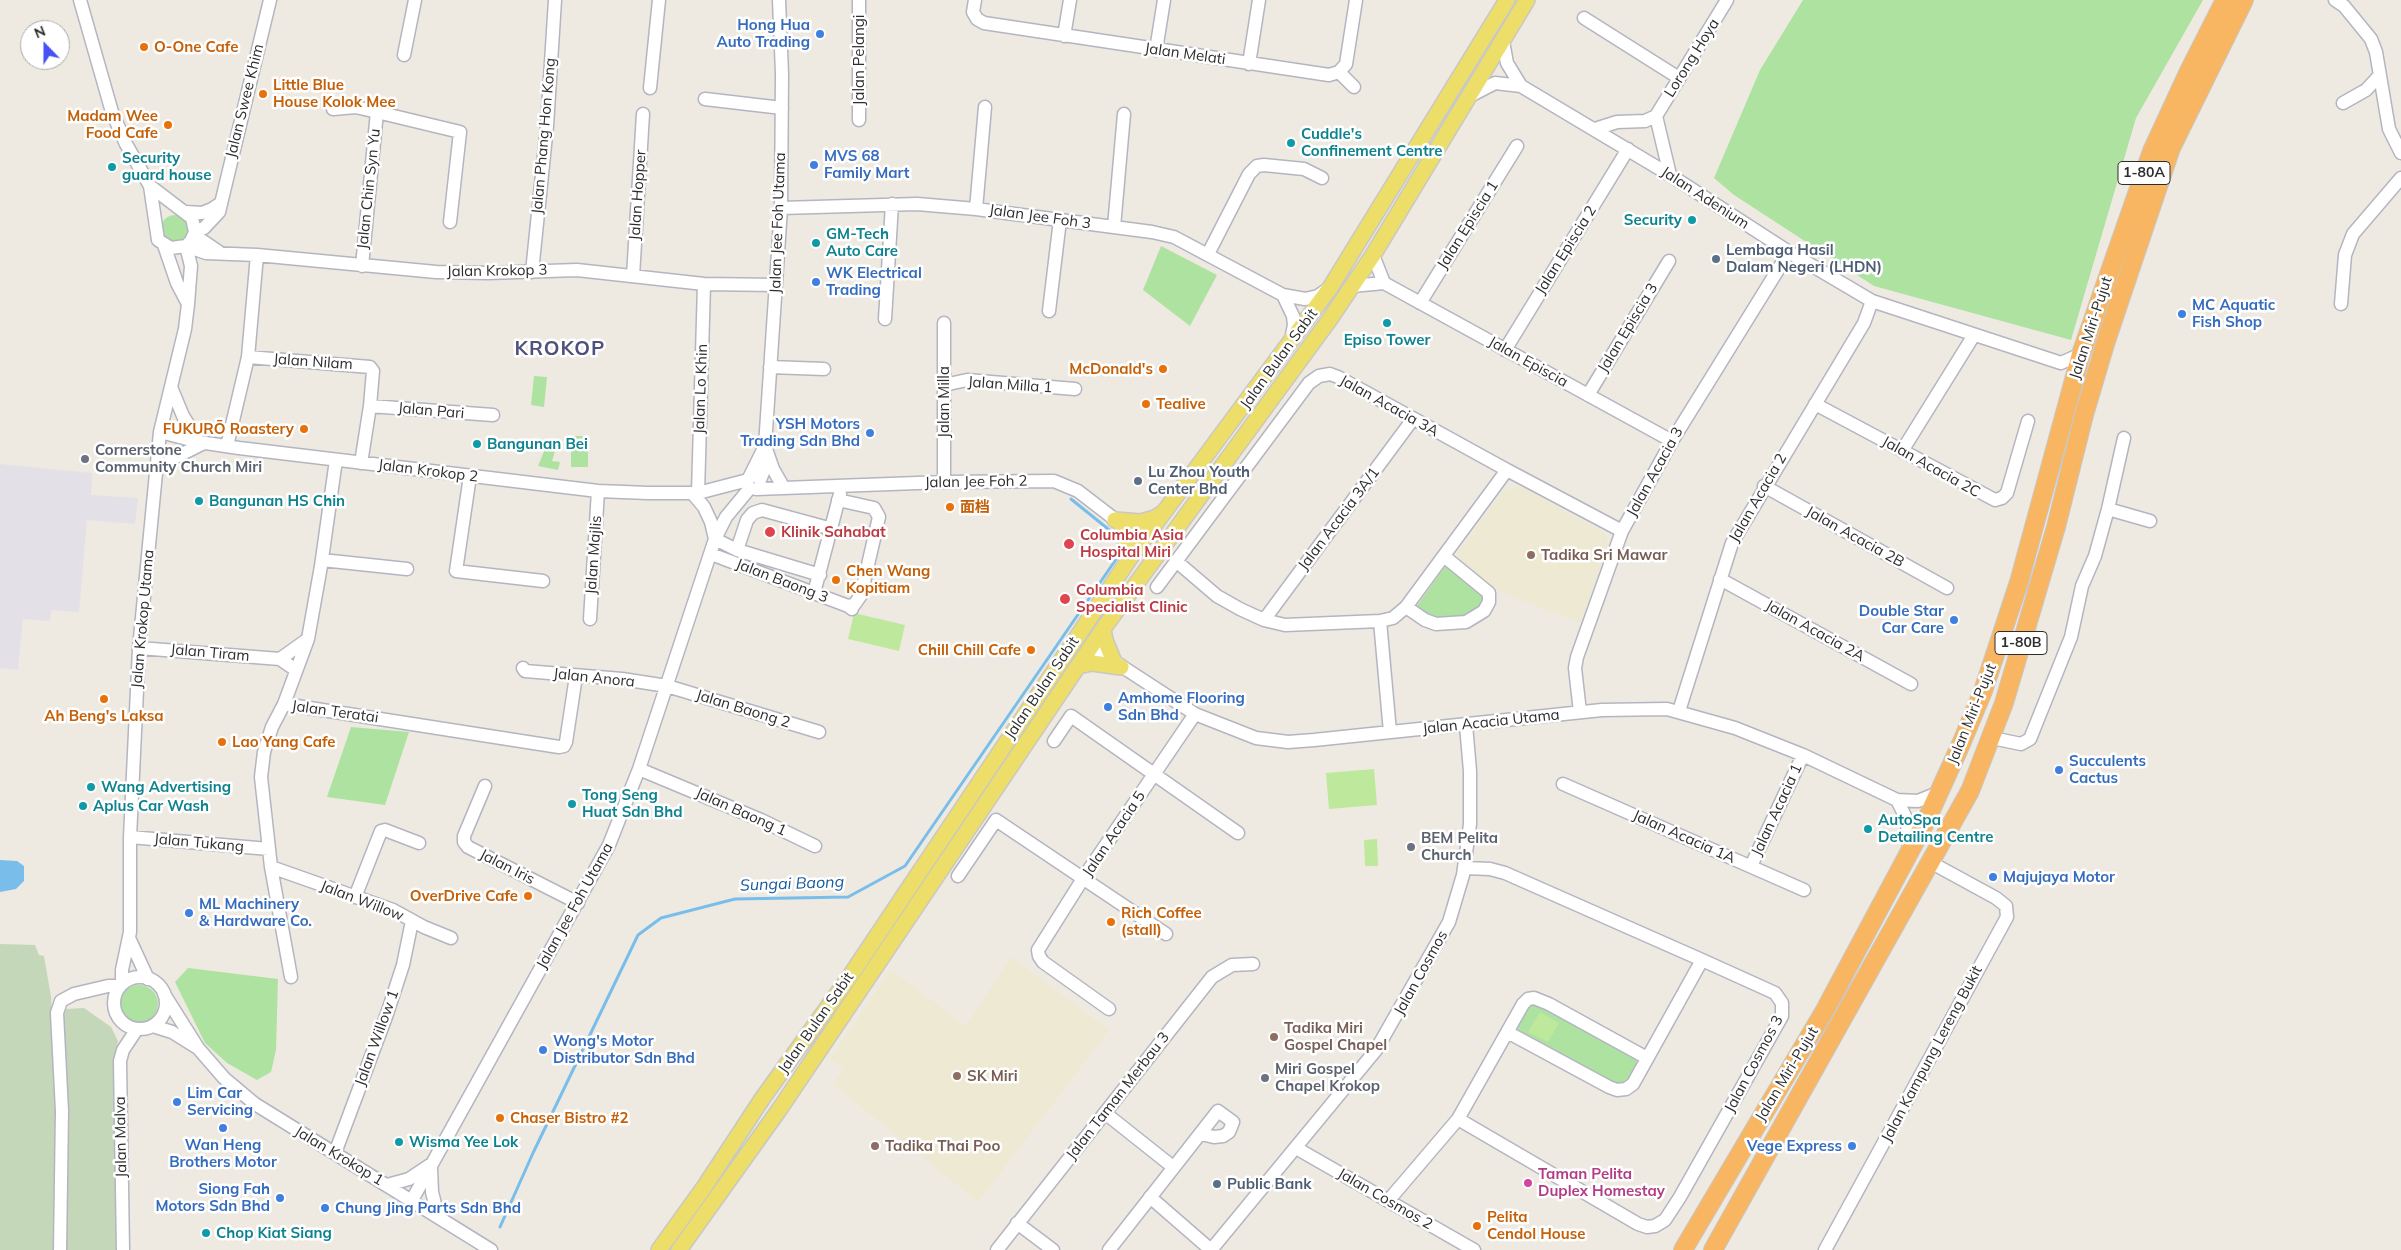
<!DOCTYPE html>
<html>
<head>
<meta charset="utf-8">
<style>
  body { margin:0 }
  #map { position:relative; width:2401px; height:1250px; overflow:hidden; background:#eeeae1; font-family:Mulish,sans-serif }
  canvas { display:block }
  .north { position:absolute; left:20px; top:20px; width:50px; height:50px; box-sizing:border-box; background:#fff; border:1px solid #ababab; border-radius:50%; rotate:338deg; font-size:14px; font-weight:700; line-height:20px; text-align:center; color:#2d2d2d }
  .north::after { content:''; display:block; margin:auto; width:18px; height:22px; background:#4852f4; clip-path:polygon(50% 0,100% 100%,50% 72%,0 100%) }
</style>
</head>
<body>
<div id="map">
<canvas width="2401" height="1250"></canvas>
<div class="north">N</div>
</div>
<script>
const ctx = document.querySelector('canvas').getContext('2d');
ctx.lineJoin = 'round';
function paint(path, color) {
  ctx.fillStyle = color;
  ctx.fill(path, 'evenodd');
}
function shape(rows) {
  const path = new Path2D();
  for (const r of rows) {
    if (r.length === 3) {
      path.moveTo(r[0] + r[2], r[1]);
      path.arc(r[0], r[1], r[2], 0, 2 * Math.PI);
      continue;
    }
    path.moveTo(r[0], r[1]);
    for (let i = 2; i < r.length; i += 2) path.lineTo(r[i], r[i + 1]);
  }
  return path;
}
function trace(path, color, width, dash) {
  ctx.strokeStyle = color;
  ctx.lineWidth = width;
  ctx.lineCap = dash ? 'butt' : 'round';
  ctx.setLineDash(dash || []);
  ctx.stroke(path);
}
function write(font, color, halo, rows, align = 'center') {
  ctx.font = font + ' Mulish,"Noto Sans SC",sans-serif';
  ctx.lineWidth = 5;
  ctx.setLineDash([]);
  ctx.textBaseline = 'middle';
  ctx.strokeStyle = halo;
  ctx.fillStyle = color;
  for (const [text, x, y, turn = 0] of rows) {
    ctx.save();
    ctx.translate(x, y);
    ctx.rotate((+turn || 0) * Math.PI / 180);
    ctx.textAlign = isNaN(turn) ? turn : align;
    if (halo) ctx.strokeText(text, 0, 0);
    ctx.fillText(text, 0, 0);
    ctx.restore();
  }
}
paint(shape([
  [0,464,92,473,91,495,138,498,135,524,87,520,79,612,51,610,50,621,23,619,18,670,0,668]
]), '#e3e1e7');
paint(shape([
  [1520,486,1605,533,1608,543,1581,623,1500,592,1459,562,1457,554,1504,490],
  [1011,957,1109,1030,978,1202,833,1084,844,1068,830,1059,891,970,966,1026]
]), '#eee9d2');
paint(shape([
  [1803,0,2203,0,2136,118,2071,340,1874,286,1734,195,1714,178,1760,70],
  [175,229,14],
  [1161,246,1217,275,1190,326,1143,290],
  [534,376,547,377,544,407,531,405],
  [571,436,588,436,588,467,571,467],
  [545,449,555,451,552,461,560,462,558,470,538,466],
  [1447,564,1488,598,1478,613,1466,619,1432,620,1416,607],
  [351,727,409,732,385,805,327,797],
  [188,968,278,979,276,1050,271,1072,257,1080,227,1063,205,1043,175,982],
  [139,1004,19],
  [1539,1002,1635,1057,1638,1065,1634,1075,1619,1087,1521,1034,1517,1028,1518,1020,1528,1003]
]), '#aee2a0');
paint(shape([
  [0,944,35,945,39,955,44,956,51,997,56,1095,55,1250,0,1250],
  [84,1008,111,1027,118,1041,115,1056,119,1250,64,1250,62,1024,66,1009]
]), '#c4d7b9');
paint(shape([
  [854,613,905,625,899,651,848,639],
  [1374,769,1377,805,1329,809,1326,773],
  [1377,839,1378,866,1365,866,1364,840],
  [1540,1012,1559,1023,1548,1042,1528,1032]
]), '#bee99c');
paint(shape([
  [0,860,17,861,24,866,24,881,16,889,0,892]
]), '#79beeb');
trace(shape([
  [500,1227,533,1153,638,935,661,918,735,899,848,897,905,866,1119,555,1118,537,1071,499]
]), '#79beeb', 3);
const minor = shape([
  [80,0,112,112,126,144,150,186,192,218,195,232,191,241,186,246,171,248,158,240,150,186],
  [779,0,782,74,781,208,765,446,773,469,781,483],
  [859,0,859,120],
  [975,0,973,12,977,19,984,23,1329,75,1339,72,1346,64,1356,0],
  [2335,0,2344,6,2371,39,2376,52,2389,129,2401,153],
  [1584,18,1679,78],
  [1064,36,1070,0],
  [1503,41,1507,63,1521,86],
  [1156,50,1164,0],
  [404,55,415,0],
  [1249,64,1259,0],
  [1339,72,1354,87],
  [650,88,659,0],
  [1468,97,1495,83,1521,86,1670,175,1789,252,1872,301,2061,363,2081,354],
  [705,99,782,108],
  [2343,103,2366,90,2379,76],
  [333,109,356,107,377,112],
  [1656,116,1670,175],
  [1595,129,1617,122,1645,121,1656,116,1727,0],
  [781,208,917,204,976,209,1152,232,1174,237,1283,295,1305,299,1318,296,1328,289],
  [976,209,985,107],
  [186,212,202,213,212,209,221,203],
  [1114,227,1124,114],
  [195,232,204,228,219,212,270,0],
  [194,235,219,252],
  [164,245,177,283,188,304],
  [186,246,206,253,257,255,436,272,488,273,577,270,704,284,776,285],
  [1208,254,1249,174,1257,166,1264,165,1304,169,1322,178],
  [1373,255,1384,283],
  [362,266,377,112,460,132,450,222],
  [532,272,547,126,555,0],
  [633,276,643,114],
  [1352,286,1384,283,1672,441],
  [1283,295,1293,316,1294,325,1291,340],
  [1420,303,1517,146],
  [2341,304,2345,255,2353,234,2401,178],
  [1049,311,1060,220],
  [885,319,892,204],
  [944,323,944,482],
  [1505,350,1628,149],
  [248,357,370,367,373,371,370,406,361,463],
  [770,367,824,369],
  [944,385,967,380,1075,389],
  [171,387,183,416,199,442],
  [1588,395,1669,261],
  [1815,404,1995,500,2002,498,2007,493,2028,421],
  [370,406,493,415],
  [160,432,199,442,239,448,598,491,648,493,698,493,748,480,765,446],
  [227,446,248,357,257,255],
  [1902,451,1974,335],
  [336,460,321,566,308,639,284,704,559,747,564,746,566,742,576,676],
  [156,471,172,459,204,443],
  [470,476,456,571,543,581],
  [760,480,769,458],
  [1764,486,1947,588],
  [756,489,944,482,1054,481,1078,491,1143,541],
  [698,493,704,284],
  [693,494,704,507,711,522,715,539,737,550,820,575],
  [838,500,874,508,879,517,861,595,854,605,848,606],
  [2108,509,2150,521],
  [737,550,747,520,753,513,762,510,832,529],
  [711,554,848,606,852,609],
  [322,560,407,569],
  [1176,561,1217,596,1240,609,1264,620,1285,625,1380,621,1393,618,1406,607,1507,470,1622,531],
  [1720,579,1911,684],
  [1157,587,1309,383,1319,376,1330,374,1338,377,1507,470],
  [814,593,840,494],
  [1406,607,1425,620,1436,624,1466,622,1484,611,1489,602,1489,593,1445,557],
  [590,619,598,491],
  [1264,620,1413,419],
  [1380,621,1390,732],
  [1092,647,1195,714,1256,738,1288,742,1314,740,1602,710,1667,709,1735,728,1803,755,1897,800,1918,801,1940,792],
  [139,648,280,659,296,670],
  [280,659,308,639],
  [523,668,525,671,622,679,667,686,819,732],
  [284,704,272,727,264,752,261,777,271,867,291,977],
  [1679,711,1732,543,1864,323,1872,301],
  [1580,712,1575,668,1577,657,1622,531,1672,441,1789,252],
  [1992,738,2021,744,2030,739,2071,637,2082,586,2095,556,2108,509,2124,438],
  [1054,741,1071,716,1238,833],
  [639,769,761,820,815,846],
  [1563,784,1804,890],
  [485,786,464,836,464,842,468,847,578,903],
  [1897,800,1907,820,1909,850],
  [130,837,269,849],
  [1751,866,1803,755],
  [271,867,393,910,424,927,451,938],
  [958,876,996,820,1166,934],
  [355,897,381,831,385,830,419,843],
  [129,938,148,979],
  [140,1003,26],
  [122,984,122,970,130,932,130,837,139,648,160,432,185,329,188,304,191,266,186,246],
  [164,994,198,1048,224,1078,255,1104,491,1250],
  [1109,1009,1043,962,1039,956,1038,950,1084,877,1195,714],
  [153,1026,172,1032,196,1047],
  [1509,1033,1609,1087,1617,1090,1626,1089,1633,1084,1702,960],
  [1105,1113,1173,1167],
  [1458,1119,1638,1224,1647,1227,1655,1226,1665,1220,1680,1197,1782,1016,1782,1003,1775,993,1702,960,1505,873,1490,869,1465,868],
  [1296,1148,1474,1250],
  [335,1153,387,1014,403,965,412,921],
  [431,1169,432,1192,438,1216],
  [387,1185,409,1179,430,1165],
  [1150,1197,1211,1250],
  [412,1200,609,845,639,769,715,539,726,517,750,488],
  [1388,1201,1458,1119,1523,1004,1528,999,1534,998,1549,1004,1647,1058],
  [1017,1223,1053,1250],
  [60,1250,62,1111,57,1013,61,1001,74,994,108,986,120,986],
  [123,1250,120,1061,123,1050,137,1029],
  [997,1250,1212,977,1232,965,1253,964],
  [1109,1250,1218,1111,1233,1122,1229,1132,1223,1136,1214,1137,1201,1134],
  [1211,1250,1376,1050,1449,922,1463,875,1470,824,1470,771,1466,725],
  [1825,1250,2007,917,2006,906,1996,898,1930,862]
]);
const major = shape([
  [1115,520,1141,522,1155,518,1164,512],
  [1122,525,1130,558],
  [1103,629,1105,640,1114,662],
  [1078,666,1092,663,1121,667],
  [659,1250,705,1186,762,1099,848,979,1130,558,1330,288,1507,0],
  [679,1250,779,1110,1103,629,1330,319,1373,255,1527,0]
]);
const highway = shape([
  [1683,1250,1825,1010,1926,821,1961,744,1983,691,2019,582,2081,354,2152,151,2189,71,2225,0],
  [1713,1250,1970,791,2004,703,2056,527,2084,415,2106,341,2171,148,2244,0]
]);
trace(minor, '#b4b5c0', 15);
trace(major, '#c8c8c8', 18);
trace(highway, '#c8c8c8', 20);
trace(minor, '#fff', 12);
trace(major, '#ecde68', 15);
trace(highway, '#f8b662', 18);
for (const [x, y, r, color] of [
  [820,34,5,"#3f7fe0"],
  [144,47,5,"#e8710a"],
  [263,94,5,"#e8710a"],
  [168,125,5,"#e8710a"],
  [1291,143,5,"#0f9aa8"],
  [814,165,5,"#3f7fe0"],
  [112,167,5,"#0f9aa8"],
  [1692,220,5,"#0f9aa8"],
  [816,243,5,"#0f9aa8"],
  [1716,259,5,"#5c6f8a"],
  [816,282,5,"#3f7fe0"],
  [2182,314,5,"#3f7fe0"],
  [1387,323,5,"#0f9aa8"],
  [1163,369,5,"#e8710a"],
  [1146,404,5,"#e8710a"],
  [304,429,5,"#e8710a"],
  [870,433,5,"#3f7fe0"],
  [477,444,5,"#0f9aa8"],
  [85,459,5,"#6b7280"],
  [1138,481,5,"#5c6f8a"],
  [199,501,5,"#0f9aa8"],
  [950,507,5,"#e8710a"],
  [770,532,6,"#e0444e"],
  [1069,544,6,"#e0444e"],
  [1531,555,5,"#8d6e63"],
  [836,580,5,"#e8710a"],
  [1065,599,6,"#e0444e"],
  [1954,620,5,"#3f7fe0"],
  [1031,650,5,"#e8710a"],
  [104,699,5,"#e8710a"],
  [1108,707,5,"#3f7fe0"],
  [222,742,5,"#e8710a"],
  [2059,770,5,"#3f7fe0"],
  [91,787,5,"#0f9aa8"],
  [572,804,5,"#0f9aa8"],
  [83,806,5,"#0f9aa8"],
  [1868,829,5,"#0f9aa8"],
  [1411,847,5,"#6b7280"],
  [1993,877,5,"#3f7fe0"],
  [528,896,5,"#e8710a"],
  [189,913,5,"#3f7fe0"],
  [1111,922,5,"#e8710a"],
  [1274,1037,5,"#8d6e63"],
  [543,1050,5,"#3f7fe0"],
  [957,1076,5,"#8d6e63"],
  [1265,1078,5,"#6b7280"],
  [177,1102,5,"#3f7fe0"],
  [500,1118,5,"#e8710a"],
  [223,1128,5,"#3f7fe0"],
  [399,1142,5,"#0f9aa8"],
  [875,1146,5,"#8d6e63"],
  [1852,1146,5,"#3f7fe0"],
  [1528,1183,5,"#d1479c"],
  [1217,1184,5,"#5c6f8a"],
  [280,1198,5,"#3f7fe0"],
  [325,1208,5,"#3f7fe0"],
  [1477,1226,5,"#e8710a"],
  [206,1233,5,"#0f9aa8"]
]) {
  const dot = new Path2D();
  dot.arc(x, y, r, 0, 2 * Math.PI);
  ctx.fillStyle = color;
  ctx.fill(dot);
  trace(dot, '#fff', 2);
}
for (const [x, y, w] of [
  [2144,173,52],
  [2021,643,52]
]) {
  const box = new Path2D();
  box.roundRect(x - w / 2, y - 11.5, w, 23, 4);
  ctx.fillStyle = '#fff';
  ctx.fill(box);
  trace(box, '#2d2d2d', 1);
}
write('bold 14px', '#2d2d2d', null, [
  ["1-80A",2144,173],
  ["1-80B",2021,643]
]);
write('bold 15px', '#366cbe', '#fff', [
  ["Hong Hua",810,25,"right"],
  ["Auto Trading",810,42,"right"],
  ["MVS 68",824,156],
  ["Family Mart",824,173],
  ["WK Electrical",826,273],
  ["Trading",826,290],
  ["MC Aquatic",2192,305],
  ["Fish Shop",2192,322],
  ["YSH Motors",860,424,"right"],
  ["Trading Sdn Bhd",860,441,"right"],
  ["Double Star",1944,611,"right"],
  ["Car Care",1944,628,"right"],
  ["Amhome Flooring",1118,698],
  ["Sdn Bhd",1118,715],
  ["Succulents",2069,761],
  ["Cactus",2069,778],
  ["Majujaya Motor",2003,877],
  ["ML Machinery",199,904],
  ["& Hardware Co.",199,921],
  ["Wong's Motor",553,1041],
  ["Distributor Sdn Bhd",553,1058],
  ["Lim Car",187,1093],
  ["Servicing",187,1110],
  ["Wan Heng",223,1145,"center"],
  ["Brothers Motor",223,1162,"center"],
  ["Vege Express",1842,1146,"right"],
  ["Siong Fah",270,1189,"right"],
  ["Motors Sdn Bhd",270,1206,"right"],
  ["Chung Jing Parts Sdn Bhd",335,1208]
], 'left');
write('bold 15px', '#c56008', '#fff', [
  ["O-One Cafe",154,47],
  ["Little Blue",273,85],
  ["House Kolok Mee",273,102],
  ["Madam Wee",158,116,"right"],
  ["Food Cafe",158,133,"right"],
  ["McDonald's",1153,369,"right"],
  ["Tealive",1156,404],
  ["FUKURŌ Roastery",294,429,"right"],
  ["面档",960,507],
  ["Chen Wang",846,571],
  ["Kopitiam",846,588],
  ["Chill Chill Cafe",1021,650,"right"],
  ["Ah Beng's Laksa",104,716,"center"],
  ["Lao Yang Cafe",232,742],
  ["OverDrive Cafe",518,896,"right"],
  ["Rich Coffee",1121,913],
  ["(stall)",1121,930],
  ["Chaser Bistro #2",510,1118],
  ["Pelita",1487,1217],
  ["Cendol House",1487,1234]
], 'left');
write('15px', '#2d2d2d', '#fff', [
  ["Jalan Melati",1185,54,8],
  ["Lorong Hoya",1692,58,-58],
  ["Jalan Pelangi",859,60,-90],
  ["Jalan Swee Khim",245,101,-76],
  ["Jalan Phang Hon Kong",544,136,-85],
  ["Jalan Chin Syn Yu",369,189,-84],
  ["Jalan Hopper",638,195,-86],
  ["Jalan Adenium",1705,198,33],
  ["Jalan Jee Foh 3",1040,217,8],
  ["Jalan Jee Foh Utama",778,223,-88],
  ["Jalan Episcia 1",1468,225,-58],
  ["Jalan Episcia 2",1566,250,-58],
  ["Jalan Krokop 3",497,271,-1],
  ["Jalan Episcia 3",1628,328,-59],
  ["Jalan Miri-Pujut",2091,328,-72],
  ["Jalan Bulan Sabit",1279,359,-54],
  ["Jalan Nilam",313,362,4],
  ["Jalan Episcia",1528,362,29],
  ["Jalan Milla 1",1010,385,4],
  ["Jalan Lo Khin",701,389,-88],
  ["Jalan Milla",944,402,-90],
  ["Jalan Acacia 3A",1389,406,29],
  ["Jalan Pari",431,411,5],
  ["Jalan Acacia 2C",1931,467,29],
  ["Jalan Krokop 2",428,471,7],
  ["Jalan Acacia 3",1655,472,-61],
  ["Jalan Jee Foh 2",976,482,-1],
  ["Jalan Acacia 2",1758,498,-60],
  ["Jalan Acacia 3A/1",1339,519,-53],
  ["Jalan Acacia 2B",1855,537,29],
  ["Jalan Majlis",594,555,-86],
  ["Jalan Baong 3",782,581,21],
  ["Jalan Krokop Utama",143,619,-85],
  ["Jalan Acacia 2A",1815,631,29],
  ["Jalan Tiram",210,653,5],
  ["Jalan Anora",594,678,6],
  ["Jalan Bulan Sabit",1042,688,-56],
  ["Jalan Baong 2",743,709,17],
  ["Jalan Teratai",335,712,8],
  ["Jalan Miri-Pujut",1972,714,-68],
  ["Jalan Acacia Utama",1491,722,-6],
  ["Jalan Acacia 1",1777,810,-65],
  ["Jalan Baong 1",741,812,24],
  ["Jalan Acacia 5",1114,834,-56],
  ["Jalan Acacia 1A",1684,837,24],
  ["Jalan Tukang",199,843,5],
  ["Jalan Iris",507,867,27],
  ["Jalan Willow",362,901,21],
  ["Jalan Jee Foh Utama",575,906,-61],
  ["Jalan Cosmos",1421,973,-61],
  ["Jalan Bulan Sabit",816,1023,-55],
  ["Jalan Willow 1",377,1038,-70],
  ["Jalan Kampung Lereng Bukit",1932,1054,-62],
  ["Jalan Cosmos 3",1754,1064,-62],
  ["Jalan Miri-Pujut",1787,1074,-59],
  ["Jalan Taman Merbau 3",1118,1096,-52],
  ["Jalan Malva",121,1137,-91],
  ["Jalan Krokop 1",339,1156,31],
  ["Jalan Cosmos 2",1385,1199,30]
]);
write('bold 15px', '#0d838f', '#fff', [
  ["Cuddle's",1301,134],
  ["Confinement Centre",1301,151],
  ["Security",122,158],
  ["guard house",122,175],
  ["Security",1682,220,"right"],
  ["GM-Tech",826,234],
  ["Auto Care",826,251],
  ["Episo Tower",1387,340,"center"],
  ["Bangunan Bei",487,444],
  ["Bangunan HS Chin",209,501],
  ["Wang Advertising",101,787],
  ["Tong Seng",582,795],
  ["Huat Sdn Bhd",582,812],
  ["Aplus Car Wash",93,806],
  ["AutoSpa",1878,820],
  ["Detailing Centre",1878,837],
  ["Wisma Yee Lok",409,1142],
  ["Chop Kiat Siang",216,1233]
], 'left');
write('bold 15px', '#4e5e75', '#fff', [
  ["Lembaga Hasil",1726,250],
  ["Dalam Negeri (LHDN)",1726,267],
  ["Lu Zhou Youth",1148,472],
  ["Center Bhd",1148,489],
  ["Public Bank",1227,1184]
], 'left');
write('bold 15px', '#5b616d', '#fff', [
  ["Cornerstone",95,450],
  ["Community Church Miri",95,467],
  ["BEM Pelita",1421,838],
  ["Church",1421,855],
  ["Miri Gospel",1275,1069],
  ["Chapel Krokop",1275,1086]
], 'left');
write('bold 15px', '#be3a42', '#fff', [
  ["Klinik Sahabat",781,532],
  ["Columbia Asia",1080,535],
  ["Hospital Miri",1080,552],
  ["Columbia",1076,590],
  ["Specialist Clinic",1076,607]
], 'left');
write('bold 15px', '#785e54', '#fff', [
  ["Tadika Sri Mawar",1541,555],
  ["Tadika Miri",1284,1028],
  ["Gospel Chapel",1284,1045],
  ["SK Miri",967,1076],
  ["Tadika Thai Poo",885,1146]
], 'left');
write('bold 15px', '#b23c85', '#fff', [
  ["Taman Pelita",1538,1174],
  ["Duplex Homestay",1538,1191]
], 'left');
write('italic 16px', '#135b9c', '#fff', [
  ["Sungai Baong",792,884,-2]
]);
ctx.letterSpacing = '1px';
write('bold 20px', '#4f517d', '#fff', [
  ["KROKOP",560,349]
]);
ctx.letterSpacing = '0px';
</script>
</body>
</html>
